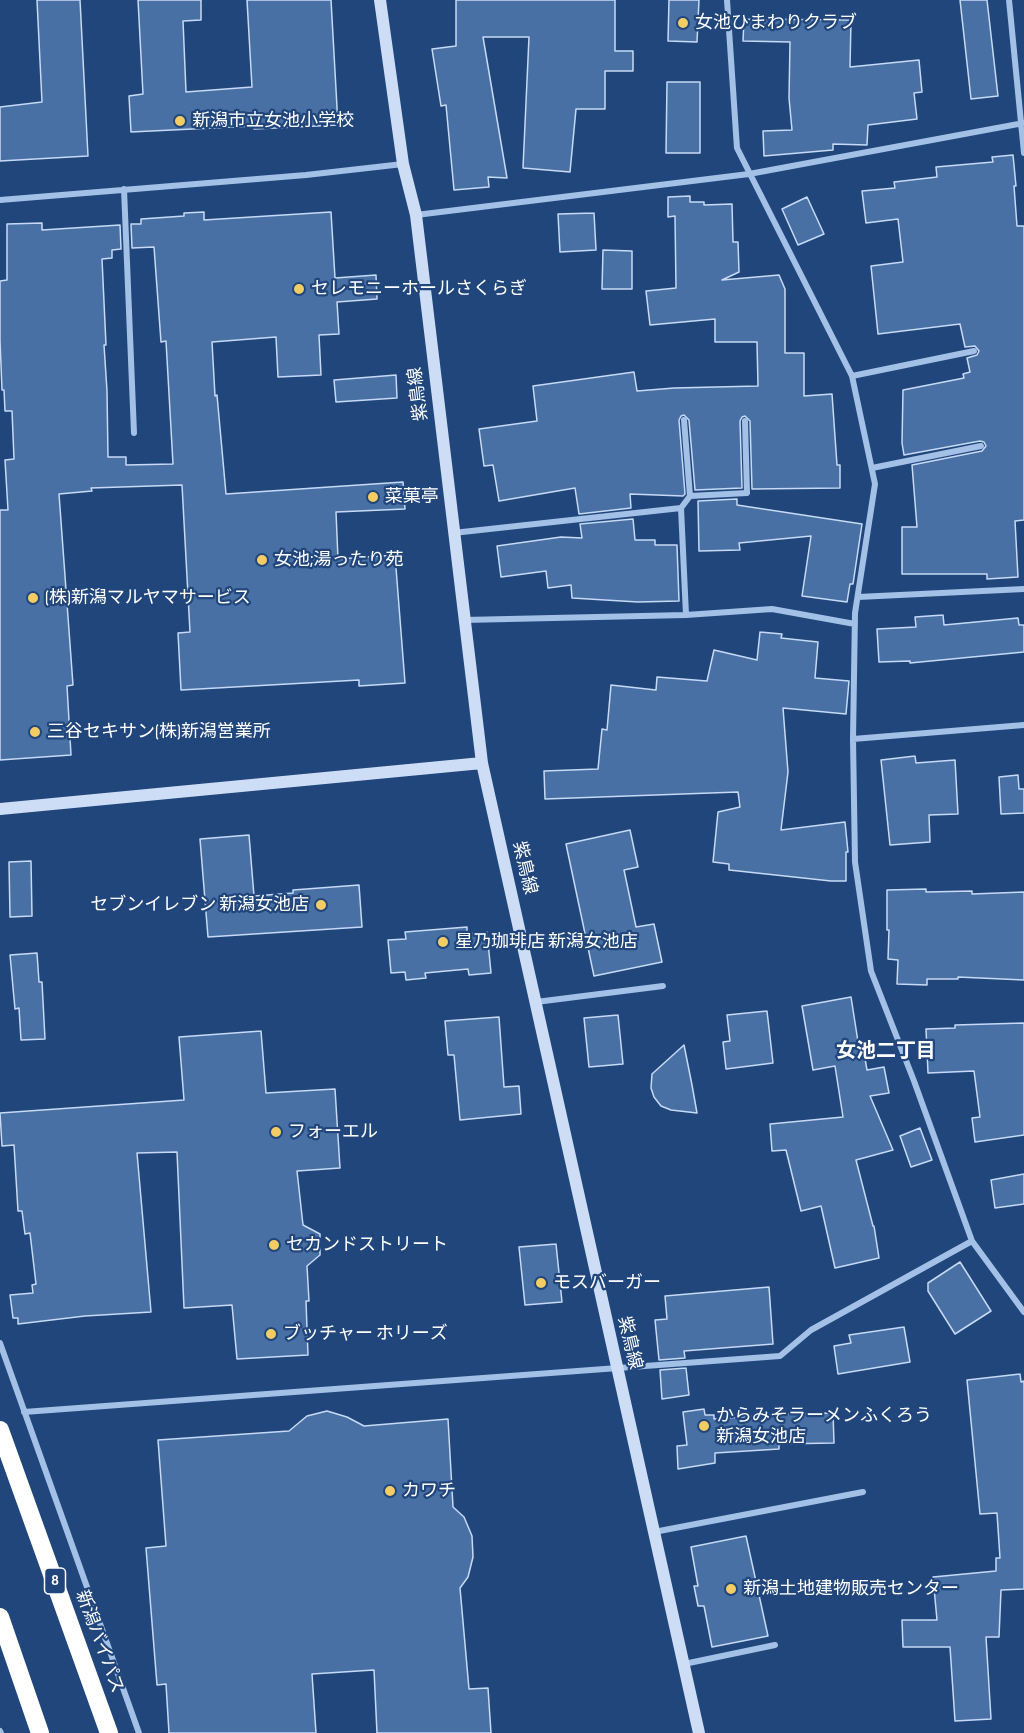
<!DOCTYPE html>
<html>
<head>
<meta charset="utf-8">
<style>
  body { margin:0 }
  canvas { display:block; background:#20467c }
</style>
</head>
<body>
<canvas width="1024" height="1733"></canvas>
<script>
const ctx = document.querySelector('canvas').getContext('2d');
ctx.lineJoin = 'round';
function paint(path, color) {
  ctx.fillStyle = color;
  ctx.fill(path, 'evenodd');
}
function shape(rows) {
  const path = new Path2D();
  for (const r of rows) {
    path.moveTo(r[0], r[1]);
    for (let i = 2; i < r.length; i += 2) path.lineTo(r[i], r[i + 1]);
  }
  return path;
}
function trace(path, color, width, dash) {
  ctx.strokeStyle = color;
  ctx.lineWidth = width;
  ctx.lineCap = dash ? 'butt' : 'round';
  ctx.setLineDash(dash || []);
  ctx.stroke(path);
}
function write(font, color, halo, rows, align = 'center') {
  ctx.font = font + ' "Sofia Sans Condensed","Noto Sans JP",sans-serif';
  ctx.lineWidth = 4.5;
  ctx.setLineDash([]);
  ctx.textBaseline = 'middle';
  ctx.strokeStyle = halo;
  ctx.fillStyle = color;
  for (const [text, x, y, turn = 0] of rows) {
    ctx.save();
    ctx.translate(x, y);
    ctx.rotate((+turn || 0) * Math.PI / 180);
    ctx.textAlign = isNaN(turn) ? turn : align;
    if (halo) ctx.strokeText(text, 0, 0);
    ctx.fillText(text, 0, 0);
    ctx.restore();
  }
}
const building = shape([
  [37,0,80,0,88,156,0,161,0,107,42,102,37,0],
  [138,0,201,0,201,20,183,21,186,92,252,87,247,0,331,0,338,125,254,129,254,126,131,132,129,96,143,94,138,0],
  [456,0,615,0,615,51,633,51,633,71,605,71,605,109,576,109,570,172,523,168,529,37,483,37,507,178,488,177,489,187,454,190,446,105,441,106,432,49,456,46,456,0],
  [669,0,699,0,697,42,668,41,669,0],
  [960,0,987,0,998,96,971,99,960,0],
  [744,19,851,20,850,67,919,60,922,92,914,93,917,119,868,125,867,145,833,144,833,150,764,156,763,131,792,130,789,98,790,42,743,41,744,19],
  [667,82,700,82,700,153,666,153,667,82],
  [1013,155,1016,186,1014,186,1017,226,1024,226,1024,520,1015,521,1018,577,987,579,987,574,902,574,902,527,917,527,912,465,982,451,986,446,984,442,980,441,904,455,902,443,903,390,964,378,963,374,970,372,967,358,977,355,979,351,975,346,965,347,960,324,878,334,871,266,903,262,898,219,866,223,862,191,895,188,894,182,937,177,936,167,993,162,992,157,1013,155],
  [690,196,690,202,704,202,704,205,732,204,733,242,738,242,739,272,722,280,779,275,785,289,785,353,804,353,804,396,832,394,837,465,840,465,840,488,752,489,750,421,745,416,742,417,740,421,742,488,695,490,689,420,684,415,681,416,679,420,685,494,683,496,630,494,631,508,579,514,575,488,499,501,493,465,484,466,479,429,537,421,533,386,634,372,637,391,674,388,758,386,757,342,715,342,715,319,650,325,646,291,676,288,675,216,668,217,668,197,690,196],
  [807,197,824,234,798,245,782,209,807,197],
  [204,212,204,220,331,212,335,278,376,275,377,299,337,302,339,334,319,335,321,375,278,377,276,337,212,342,215,396,217,395,226,494,403,482,405,509,336,512,338,559,395,555,405,683,359,686,359,680,181,690,178,633,190,632,182,485,91,488,92,491,59,494,73,685,67,686,71,755,0,760,0,510,8,510,5,460,14,459,12,411,5,411,4,390,2,390,0,340,0,281,7,280,7,224,42,223,42,230,120,225,121,249,112,250,112,258,102,259,106,345,104,345,107,391,108,457,126,457,126,465,173,464,166,341,161,342,154,247,132,248,131,224,141,224,141,219,184,216,184,213,204,212],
  [594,213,596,250,560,252,558,214,594,213],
  [603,250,632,251,632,289,602,289,603,250],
  [396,375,397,398,336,402,334,380,396,375],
  [737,499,737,505,862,524,853,584,850,584,847,602,802,596,811,536,739,543,740,550,699,551,698,501,737,499],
  [633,519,635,540,655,540,655,545,677,545,679,601,638,602,572,598,571,585,548,588,546,571,501,577,497,546,561,537,582,538,580,524,633,519],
  [943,615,944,625,1018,618,1019,625,1024,625,1024,652,910,663,910,661,879,662,877,629,916,627,915,617,943,615],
  [760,632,782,634,781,638,818,642,815,678,849,681,846,714,783,708,788,772,781,830,845,822,848,852,846,852,846,881,831,881,729,870,729,864,713,862,718,812,740,807,738,792,545,799,544,771,598,769,602,729,607,730,611,685,656,690,657,677,707,681,714,650,757,660,760,632],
  [915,756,916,763,955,760,958,814,929,815,930,842,890,845,881,760,915,756],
  [1018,775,1019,789,1024,789,1024,813,1001,814,999,777,1018,775],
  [630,830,638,867,624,870,636,927,654,924,662,962,594,976,566,844,630,830],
  [249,835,254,896,293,893,293,890,359,885,362,927,208,937,200,839,249,835],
  [31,861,32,916,10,917,9,862,31,861],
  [926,889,926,892,972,891,972,894,1024,892,1024,980,958,977,958,979,927,979,927,985,897,984,898,960,888,959,889,930,887,930,887,890,926,889],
  [467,927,467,934,487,932,491,973,469,975,468,969,425,973,426,978,406,980,405,972,391,973,388,940,406,939,405,932,467,927],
  [37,953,39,982,42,982,45,1039,21,1040,19,1008,15,1009,10,955,37,953],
  [851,997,859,1048,863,1047,867,1070,884,1067,889,1093,870,1096,893,1150,856,1160,873,1226,874,1226,879,1258,835,1268,821,1206,801,1211,786,1150,772,1151,770,1124,843,1117,835,1066,813,1070,802,1006,851,997],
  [767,1011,773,1063,726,1069,723,1042,730,1041,727,1015,767,1011],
  [618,1015,623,1064,589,1067,584,1018,618,1015],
  [499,1017,504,1087,519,1086,521,1114,460,1120,454,1055,448,1055,445,1021,499,1017],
  [1024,1023,1024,1135,975,1142,972,1118,980,1117,974,1071,928,1073,926,1029,955,1028,955,1025,1024,1023],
  [261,1031,266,1093,335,1089,340,1168,297,1171,303,1225,320,1234,320,1255,307,1266,309,1301,306,1301,308,1355,237,1359,232,1305,184,1308,177,1152,137,1153,151,1312,85,1316,18,1324,18,1318,13,1318,10,1295,33,1293,32,1285,36,1284,30,1233,25,1234,22,1211,18,1211,14,1145,2,1146,0,1113,184,1100,179,1037,261,1031],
  [684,1045,692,1085,697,1113,671,1110,661,1106,654,1097,651,1088,652,1074,684,1045],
  [920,1128,932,1160,911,1167,900,1136,920,1128],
  [1024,1174,1024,1204,995,1208,991,1180,1024,1174],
  [556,1244,562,1302,525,1305,519,1247,556,1244],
  [960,1262,991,1311,955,1334,928,1291,928,1283,960,1262],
  [769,1287,773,1344,684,1351,685,1358,659,1360,655,1320,667,1319,665,1296,769,1287],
  [904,1327,910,1362,838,1374,834,1346,851,1343,849,1335,904,1327],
  [686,1368,689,1395,662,1399,660,1370,686,1368],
  [1020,1374,1021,1382,1024,1381,1024,1589,1001,1590,999,1637,986,1637,991,1719,955,1721,950,1647,903,1647,902,1620,937,1620,933,1577,996,1571,996,1558,1000,1558,997,1513,980,1514,967,1380,1020,1374],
  [704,1409,705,1415,714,1415,714,1419,781,1414,833,1413,834,1443,779,1444,779,1449,715,1453,715,1463,678,1469,677,1446,687,1445,683,1412,704,1409],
  [327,1411,347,1417,364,1426,448,1419,453,1507,464,1517,472,1536,473,1557,468,1577,460,1588,469,1689,488,1688,491,1733,377,1733,374,1670,312,1674,316,1733,169,1733,166,1684,157,1685,146,1548,166,1546,158,1440,289,1431,307,1416,327,1411],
  [746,1536,768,1636,712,1647,704,1606,698,1606,694,1586,698,1586,691,1547,746,1536]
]);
paint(building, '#4970a5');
trace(building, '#c6daf5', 1.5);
trace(shape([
  [727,0,737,148,852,376,875,484,855,613,853,739,855,862,871,971,914,1081,972,1241,1024,1312],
  [1009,0,1024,153],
  [124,189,134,433],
  [0,200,306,175,403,164],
  [416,215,749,174,1024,123],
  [852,376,974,351],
  [684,420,690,496],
  [872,468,981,446],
  [681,508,690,496,747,493,745,421],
  [453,533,681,508,686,615],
  [858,597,1024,589],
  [464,620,686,615,772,609,855,624],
  [853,739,1024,725],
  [536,1002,663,986],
  [0,1343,139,1733],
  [24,1412,780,1356,811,1330,972,1241],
  [654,1532,863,1492],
  [684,1664,775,1645],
  [0,1731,1,1733]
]), '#a3c0e6', 6);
trace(shape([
  [380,0,403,164,416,215,482,763,699,1733],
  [0,809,482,763]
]), '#cdddf5', 12);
trace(shape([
  [0,1430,109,1733],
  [0,1617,40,1733]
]), '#fff', 18);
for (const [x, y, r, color] of [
  [683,23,6,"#f3cd64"],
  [180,121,6,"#f3cd64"],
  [299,289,6,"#f3cd64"],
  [373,497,6,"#f3cd64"],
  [262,560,6,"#f3cd64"],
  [33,598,6,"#f3cd64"],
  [35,732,6,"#f3cd64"],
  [321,905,6,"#f3cd64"],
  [443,942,6,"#f3cd64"],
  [276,1132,6,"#f3cd64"],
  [274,1245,6,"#f3cd64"],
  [541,1283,6,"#f3cd64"],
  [271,1334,6,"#f3cd64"],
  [704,1426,6,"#f3cd64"],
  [390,1491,6,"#f3cd64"],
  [731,1589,6,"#f3cd64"]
]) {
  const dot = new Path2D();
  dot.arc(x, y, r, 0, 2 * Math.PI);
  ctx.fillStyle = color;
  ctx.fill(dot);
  trace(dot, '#20467c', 2);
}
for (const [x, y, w] of [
  [55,1581,21]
]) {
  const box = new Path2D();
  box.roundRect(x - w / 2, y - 13, w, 26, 4.5);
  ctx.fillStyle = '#20467c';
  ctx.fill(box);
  trace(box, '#fff', 1.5);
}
write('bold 16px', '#fff', null, [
  ["8",55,1581]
]);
write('18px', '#fff', '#20467c', [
  ["女池ひまわりクラブ",695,23],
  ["新潟市立女池小学校",192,121],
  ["セレモニーホールさくらぎ",311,289],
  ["菜菓亭",385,497],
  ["女池;湯ったり苑",274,560],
  ["(株)新潟マルヤマサービス",45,598],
  ["三谷セキサン(株)新潟営業所",47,732],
  ["セブンイレブン 新潟女池店",309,905,"right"],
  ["星乃珈琲店 新潟女池店",455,942],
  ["フォーエル",288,1132],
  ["セカンドストリート",286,1245],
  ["モスバーガー",553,1283],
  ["ブッチャー ホリーズ",283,1334],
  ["からみそラーメンふくろう",716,1416],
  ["新潟女池店",716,1437],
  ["カワチ",402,1491],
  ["新潟土地建物販売センター",743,1589]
], 'left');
write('18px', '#fff', '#20467c', [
  ["紫鳥線",419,394,-97],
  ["紫鳥線",524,868,77],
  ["紫鳥線",629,1343,77],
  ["新潟バイパス",99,1642,70]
]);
write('bold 20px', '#fff', '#20467c', [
  ["女池二丁目",886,1052]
]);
</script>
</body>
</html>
